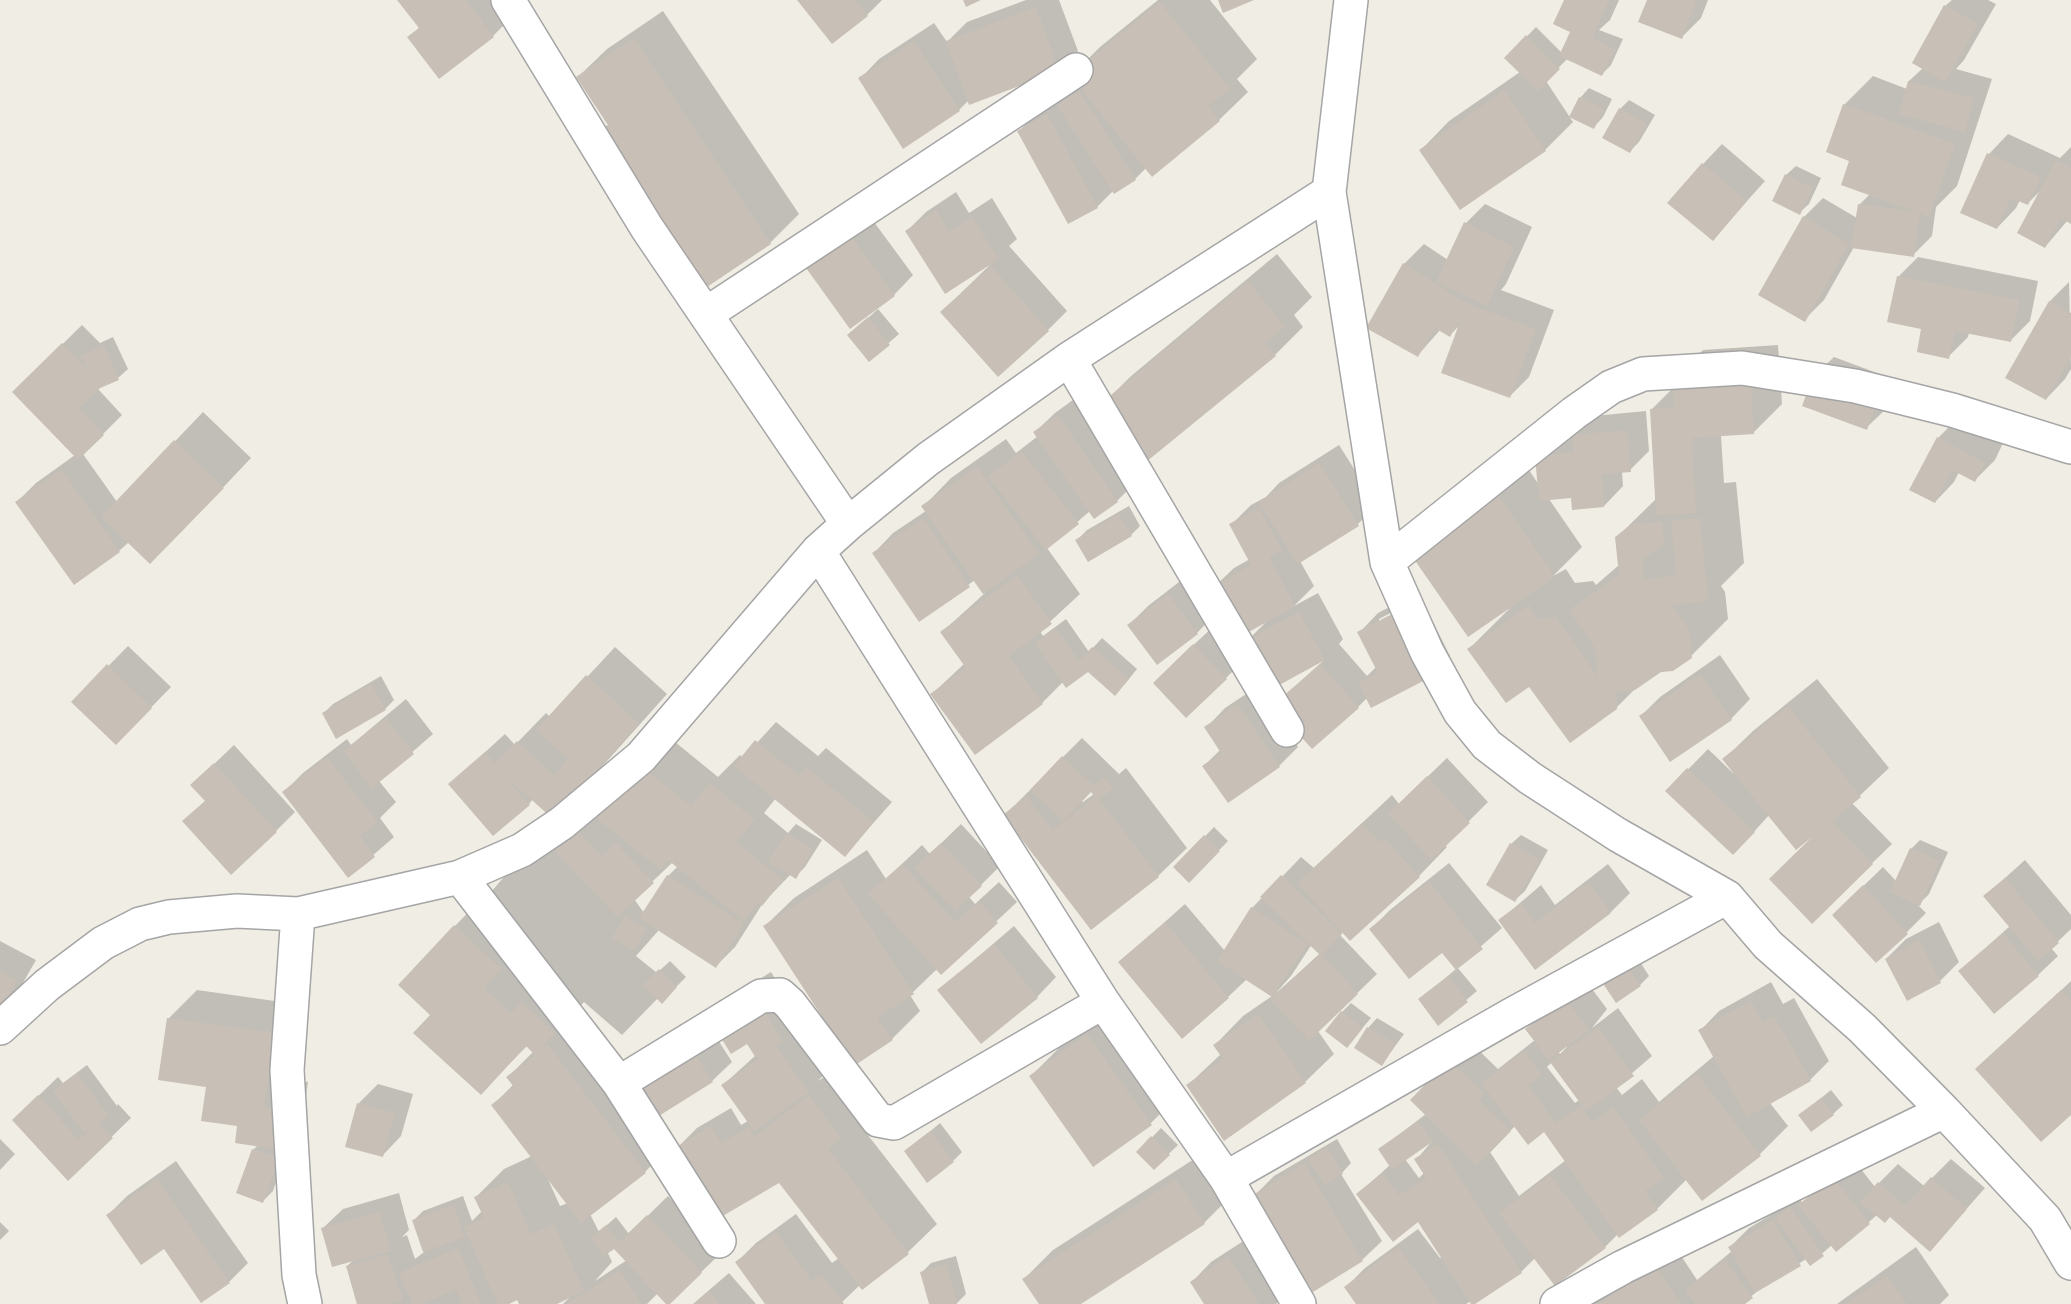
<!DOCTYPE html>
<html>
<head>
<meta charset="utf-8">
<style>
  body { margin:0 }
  canvas { display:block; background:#f0ede4 }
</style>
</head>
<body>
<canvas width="2071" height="1304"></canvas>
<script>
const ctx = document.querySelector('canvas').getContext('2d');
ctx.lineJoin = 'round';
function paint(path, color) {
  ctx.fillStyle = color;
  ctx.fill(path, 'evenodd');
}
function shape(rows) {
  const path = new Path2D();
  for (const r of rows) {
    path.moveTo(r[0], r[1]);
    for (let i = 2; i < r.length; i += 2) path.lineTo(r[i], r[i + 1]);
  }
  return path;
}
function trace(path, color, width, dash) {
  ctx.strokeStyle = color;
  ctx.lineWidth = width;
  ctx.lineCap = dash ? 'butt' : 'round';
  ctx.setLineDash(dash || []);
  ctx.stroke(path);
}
paint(shape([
  [399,0,500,0,512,17,493,36,409,37,420,27],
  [799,0,882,0,867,15],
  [1026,0,1059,0,1078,51,1058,70,969,100,959,110,860,79,879,59,934,23,947,42,967,22],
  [1158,0,1210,0,1257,59,1237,79,1248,92,1219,120,1152,175,1146,168,1135,179,1114,190,1097,207,1019,131,1038,112,1067,97,1079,84,1072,75,1100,47],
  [1565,0,1619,0,1610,20,1599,30,1623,39,1611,65,1601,75,1568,58,1546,81,1573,122,1545,150,1421,150,1449,121,1520,72,1506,58,1536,27,1562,53,1572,31],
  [1649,0,1708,0,1701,18,1682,37],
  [1952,0,1988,0,1996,4,1964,60,1956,69,1992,79,1957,186,1936,207,1932,236,1913,255,1854,247,1824,300,1804,320,1804,217,1823,198,1857,218,1859,205,1870,194,1851,160,1844,105,1873,76,1907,89,1909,81,1923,68,1945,6],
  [663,11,799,214,770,243,603,129,609,124,578,77,607,49],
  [1589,88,1612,99,1603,117,1594,127,1580,98],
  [1629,100,1655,115,1639,142,1629,152,1620,109],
  [2008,134,2060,158,2071,147,2071,222,2068,220,2045,247,2040,191,2027,204,2020,200,2016,208,1997,228,1962,212,1989,154],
  [1722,144,1765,181,1713,239,1703,164],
  [1796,166,1821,178,1809,204,1799,213,1786,175],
  [956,192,969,213,992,198,1017,239,1009,246,1067,311,1048,330,961,293,996,259,907,231,926,212],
  [860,203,913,275,894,295,798,254],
  [1485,204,1532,227,1506,284,1501,290,1554,310,1529,377,1510,396,1460,325,1450,335,1441,329,1418,355,1404,264,1424,244,1448,260,1466,223],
  [1277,254,1312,297,1294,315,1303,327,1275,355,1101,406,1130,377],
  [1918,257,2038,281,2030,321,2010,341,1969,332,1968,337,1948,357,1923,328,1889,321,1899,276],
  [2069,282,2071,369,2065,379,2046,399,2050,301],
  [878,309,899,334,869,360,859,326],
  [82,325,100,343,113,337,128,369,118,378,98,389,122,415,83,454,117,502,203,412,251,458,179,534,129,542,119,551,17,502,36,483,75,455,14,392],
  [1778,345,1782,404,1753,433,1721,435,1724,483,1736,482,1744,563,1721,586,1725,592,1728,619,1691,656,1660,671,1637,687,1616,708,1529,684,1469,649,1509,609,1409,549,1523,461,1539,485,1537,456,1556,437,1574,435,1594,416,1646,411,1649,451,1630,470,1622,471,1623,486,1604,506,1572,496,1549,499,1582,547,1553,576,1566,569,1575,583,1593,581,1596,585,1619,565,1616,538,1656,499,1651,410,1675,386,1674,379,1703,350],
  [1834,357,1896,380,1886,409,1866,428,1814,376],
  [1077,397,1136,482,1117,501,1090,511,1047,548,1080,594,1040,631,1043,636,1066,619,1089,652,1102,638,1137,669,1124,685,1088,670,1064,681,1042,703,975,752,932,694,965,663,942,632,985,593,975,580,920,619,874,553,893,533,926,511,923,507,951,478,1006,439,1016,453,1038,436,1035,432,1055,413],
  [1957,419,2003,443,1995,460,1975,480,1959,472,1954,482,1935,502,1938,438],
  [1339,445,1377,505,1358,524,1300,561,1314,586,1294,606,1318,593,1343,639,1339,644,1367,676,1376,667,1359,633,1378,613,1418,592,1450,656,1431,676,1367,698,1358,707,1275,705,1323,661,1247,641,1267,621,1214,587,1234,568,1250,559,1231,525,1251,505,1266,497,1279,483],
  [1404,606,1405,609,1379,622,1379,619],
  [1129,506,1140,526,1131,535,1077,540,1087,530],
  [1188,575,1216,613,1197,633,1129,625,1148,606],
  [1214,626,1245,659,1226,678,1174,663],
  [128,646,171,687,135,724,73,702],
  [615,647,667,694,582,789,533,799,529,804,450,784,505,734,515,745,546,713,550,717],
  [1720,655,1750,699,1731,719,1641,716,1660,697],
  [381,676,394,700,385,709,324,713,333,704],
  [1817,679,1889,768,1852,803,1892,844,1812,921,1825,828,1769,815,1752,834,1667,791,1708,749,1734,774,1724,759,1753,731],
  [1258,686,1298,747,1279,766,1204,766,1221,749,1206,728,1225,708],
  [406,699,433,734,379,781,396,802,380,818,394,837,349,876,284,792,303,773,347,739,351,745],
  [776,722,818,756,826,748,892,802,845,855,776,798,764,813,788,833,796,824,822,840,805,867,795,877,791,874,763,903,735,947,716,966,659,930,636,956,657,973,670,961,686,977,662,1001,658,998,622,1035,584,1002,562,1026,648,1110,644,1049,701,1013,732,1062,712,1081,654,1118,673,1143,645,1172,590,1214,599,1232,616,1217,629,1234,668,1196,721,1253,668,1304,658,1293,647,1304,563,1304,571,1296,553,1304,521,1304,518,1298,509,1304,357,1304,347,1266,355,1259,323,1228,343,1209,399,1193,409,1230,402,1237,407,1235,415,1259,424,1252,414,1220,423,1211,463,1196,472,1221,482,1211,476,1197,504,1169,532,1156,493,1105,513,1085,508,1077,534,1051,528,1045,480,1093,432,1015,400,985,455,926,483,897,485,899,522,856,664,733,718,777,740,755,743,758],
  [673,862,678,866,668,876,644,913,634,899],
  [547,1177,568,1203,560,1206],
  [613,1246,627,1260,595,1281,612,1262,607,1251],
  [1082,738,1119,774,1126,768,1187,848,1158,876,1091,928,1005,815],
  [1092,790,1094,794,1083,802,1082,801],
  [234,745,295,812,276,831,184,822,206,800,212,766],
  [1447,758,1488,802,1445,845,1447,847,1419,876,1350,939,1343,932,1340,935,1377,974,1318,1031,1334,1054,1305,1082,1224,1138,1188,1085,1221,1054,1215,1045,1243,1016,1272,996,1247,979,1228,997,1120,962,1185,904,1225,951,1252,908,1301,857,1314,868,1392,795,1399,804],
  [1312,944,1321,953,1275,994,1291,976],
  [961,824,1000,866,969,897,975,904,999,882,1017,902,941,973,937,969,910,995,920,1011,892,1039,765,926,794,898,867,850,886,879,922,845,930,854],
  [1214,827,1228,841,1189,881,1175,867],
  [1521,835,1548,850,1525,891,1515,900,1511,844],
  [1920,840,1948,852,1929,894,1918,905,1926,913,1906,933,1853,896,1883,867,1896,881,1911,849],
  [2025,860,2071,915,2071,929,2051,948,2058,956,2038,975,1960,971,2010,926,1985,896],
  [1449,863,1502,928,1457,967,1477,991,1439,1023,1420,1000,1457,968,1442,951,1371,929,1390,910],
  [1608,864,1630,893,1611,912,1536,968,1500,920,1541,885,1555,905],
  [1939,922,1959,962,1940,981,1886,959,1906,939],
  [1014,926,1056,977,1037,997,939,990],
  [0,941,36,960,0,1023],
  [1637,957,1649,976,1640,985,1604,982],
  [771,972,802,1021,827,1071,818,1081,838,1068,869,1108,857,1121,937,1224,908,1252,862,1288,860,1285,840,1304,767,1304,737,1262,756,1243,796,1214,832,1263,839,1258,780,1181,677,1148,697,1128,731,1108,741,1125,748,1121,723,1085,756,1055,729,998],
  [1586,981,1607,1009,1592,1028,1618,1008,1652,1056,1616,1087,1622,1095,1642,1079,1659,1102,1714,1056,1700,1031,1719,1011,1771,982,1783,1004,1794,998,1829,1061,1810,1080,1770,1103,1788,1126,1760,1154,1687,1179,1657,1209,1619,1236,1618,1234,1605,1247,1535,1258,1521,1272,1466,1304,1358,1304,1346,1287,1365,1268,1418,1229,1440,1258,1442,1257,1418,1220,1358,1194,1390,1165,1380,1149,1426,1114,1469,1041,1498,1069,1535,1040,1527,1029,1547,1010],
  [1566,1045,1567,1047,1560,1054,1558,1051],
  [1552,1062,1579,1100,1575,1103,1547,1067],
  [1515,1126,1545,1130,1566,1160,1519,1196,1490,1152],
  [1433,1140,1416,1160,1424,1173,1419,1178,1405,1159],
  [2071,981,2071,1113,1977,1069],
  [197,990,303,1005,292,1080,308,1082,303,1118,287,1149,273,1191,263,1201,253,1150,258,1145,208,1086,169,1018],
  [1351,1003,1371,1018,1347,1046,1342,1012],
  [1116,1007,1179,1095,1151,1123,1031,1076,1059,1048],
  [1377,1018,1404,1034,1382,1064,1368,1028],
  [87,1065,117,1106,118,1104,131,1118,68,1179,33,1101,58,1077,63,1083],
  [378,1084,413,1094,401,1136,382,1156,359,1103],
  [1831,1090,1843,1105,1833,1114,1800,1115],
  [940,1123,962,1152,953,1161,906,1152],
  [1161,1128,1178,1145,1154,1168,1138,1152],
  [0,1139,15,1154,0,1170],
  [1337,1139,1351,1163,1341,1174,1382,1241,1362,1260,1313,1290,1255,1195,1274,1176],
  [1205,1152,1233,1194,1204,1223,1078,1304,1040,1304,1024,1279,1053,1250],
  [1853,1159,1875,1187,1898,1164,1924,1186,1951,1159,1985,1188,1930,1250,1890,1216,1877,1215,1836,1250,1832,1245,1810,1264,1806,1259,1760,1289,1742,1304,1592,1304,1676,1248,1697,1280,1732,1251,1730,1247,1749,1228,1793,1202,1800,1199,1802,1203],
  [176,1161,248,1263,229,1282,108,1215,127,1196],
  [0,1222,9,1231,0,1240],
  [1248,1238,1285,1295,1276,1304,1206,1304,1192,1282,1211,1262],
  [1916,1247,1949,1295,1940,1304,1837,1304],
  [956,1256,966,1294,957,1303,930,1304,922,1272,931,1263],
  [729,1273,756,1304,693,1304]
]), '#0003');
paint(shape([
  [397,0,466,0,494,37,439,79,407,37,419,28],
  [797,0,855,0,868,16,832,44],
  [963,0,981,0,966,7],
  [1218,0,1254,0,1223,13],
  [1564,0,1609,0,1592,38,1615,49,1602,76,1559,56,1570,32,1553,24],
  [1647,0,1697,0,1682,39,1638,22],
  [1160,2,1230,89,1208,106,1220,121,1152,177,1070,75],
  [1944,5,1978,24,1945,82,1912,63],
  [1036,7,1059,71,969,105,946,41],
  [1526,35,1560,69,1538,91,1504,58],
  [634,38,771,244,707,287,602,129,608,125,576,77],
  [914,41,960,111,903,149,858,78],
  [1908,81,1974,98,1965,132,1899,114],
  [1504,90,1546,151,1460,210,1419,150],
  [1079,91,1136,180,1114,194,1057,105],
  [1579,97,1604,109,1594,129,1569,117],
  [1843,104,1955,144,1929,217,1920,213,1914,257,1851,248,1858,204,1916,212,1841,185,1849,161,1826,152],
  [1619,108,1647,124,1630,153,1602,138],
  [1047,114,1098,208,1068,224,1017,131],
  [1987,153,2041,177,2028,205,2011,198,1997,229,1960,213],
  [2056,160,2071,168,2071,224,2061,218,2045,248,2017,233],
  [1702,163,1747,201,1713,241,1667,203],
  [1785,174,1813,188,1800,215,1772,201],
  [936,210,949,232,972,217,999,259,945,294,905,231],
  [1803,216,1849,244,1805,322,1758,295],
  [840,221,895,296,850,329,796,254],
  [1464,222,1514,247,1487,306,1436,282],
  [1403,263,1468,304,1536,329,1510,398,1441,373,1462,316,1450,337,1435,328,1418,357,1366,328],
  [991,266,1049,331,998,377,940,312],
  [1897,276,2019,300,2011,342,1955,331,1949,359,1917,352,1921,329,1887,322],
  [1248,281,1285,327,1265,343,1276,356,1146,462,1099,405],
  [2049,301,2071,313,2071,356,2046,400,2005,378],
  [868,317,890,345,869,362,847,335],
  [62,343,87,369,81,356,104,345,119,380,100,388,79,409,104,435,78,460,12,392],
  [1750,373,1754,434,1692,438,1696,513,1656,515,1650,409,1674,408,1673,378],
  [1813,376,1878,399,1867,430,1802,406],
  [1058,415,1118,502,1094,519,1033,432],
  [1627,430,1631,472,1602,474,1604,507,1572,510,1571,498,1539,501,1535,456,1574,452,1573,435],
  [1937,437,1985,463,1975,482,1952,470,1935,503,1909,490],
  [174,440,224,488,150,564,101,517],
  [1021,451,1079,524,1046,550,988,477],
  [1319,463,1359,526,1298,564,1258,502],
  [977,467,1039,554,983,594,921,506],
  [61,469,120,552,74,585,15,502],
  [1494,489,1555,577,1468,637,1407,549],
  [1259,508,1282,550,1269,557,1295,606,1240,637,1212,587,1251,565,1229,524],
  [1119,514,1132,536,1088,562,1075,540],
  [923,518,970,587,919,622,872,553],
  [1700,518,1708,601,1672,605,1689,629,1692,658,1673,671,1661,672,1635,690,1616,692,1617,709,1570,743,1529,687,1506,703,1467,649,1529,605,1538,619,1556,617,1598,677,1595,648,1569,610,1619,575,1615,537,1632,524,1662,522,1664,544,1642,560,1643,579,1676,576,1671,521],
  [1017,575,1052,624,1009,656,1043,704,975,755,930,694,966,668,940,632],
  [1168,594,1198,634,1157,665,1127,625],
  [1398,611,1431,677,1371,708,1358,683,1378,673,1357,632],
  [1299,612,1325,660,1272,689,1245,641],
  [1056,628,1079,661,1092,647,1129,679,1115,696,1088,672,1066,688,1035,643],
  [1193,644,1227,679,1186,718,1153,683],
  [107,664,152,708,116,745,71,702],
  [1320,664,1359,708,1312,749,1273,705],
  [1700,674,1732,720,1670,762,1639,716],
  [586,675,639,723,553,819,505,776,530,805,493,836,448,784,485,752,495,764,517,741,554,775,568,759,536,730],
  [371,684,386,710,336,739,322,713],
  [1238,704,1280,767,1228,803,1202,766,1221,753,1204,727],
  [1788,706,1861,797,1832,821,1873,864,1812,924,1769,879,1812,837,1796,850,1722,759],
  [386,718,414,754,372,788,343,751],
  [755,740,799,776,806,767,874,822,845,857,734,766],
  [1062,756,1093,785,1105,777,1113,789,1099,799,1159,877,1091,930,1003,815,1026,796,1053,830,1095,797,1091,792,1063,821,1030,790],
  [327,757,377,822,360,836,375,857,348,878,282,792],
  [635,761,691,806,710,783,755,820,736,842,783,880,762,906,758,903,744,921,668,860,660,869,591,814],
  [214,763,277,832,231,875,182,821,205,801,190,785],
  [1687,768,1755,832,1733,855,1665,791],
  [1427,776,1470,823,1431,860,1388,814],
  [1362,823,1381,843,1385,839,1420,877,1350,941,1297,883],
  [573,824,602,857,616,843,654,883,617,917,550,846],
  [786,833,813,849,796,879,768,862],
  [1204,835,1220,851,1189,883,1173,867],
  [941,843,982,886,955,911,914,867],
  [1510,843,1540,860,1515,902,1486,885],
  [1910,848,1940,861,1920,906,1890,892],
  [902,864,955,922,979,901,998,923,941,975,868,894],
  [667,875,744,924,716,968,639,918],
  [1281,875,1342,934,1322,955,1358,994,1309,1041,1270,1000,1319,954,1260,897],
  [838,878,914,994,877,1018,893,1040,854,1066,763,926],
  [2005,878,2059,943,2038,961,1983,896],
  [1429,881,1483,949,1456,970,1442,953,1409,979,1369,929],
  [1588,882,1611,913,1535,970,1498,920,1521,903,1535,923],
  [1863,885,1908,934,1876,963,1832,915],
  [1251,907,1307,944,1272,997,1217,961],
  [625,916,647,929,634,951,612,938],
  [1165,922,1229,998,1182,1039,1118,962],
  [454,925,502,969,484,988,511,1013,521,1002,555,1033,536,1054,548,1045,646,1173,581,1223,491,1105,514,1087,506,1077,535,1055,526,1046,481,1095,413,1033,430,1015,398,985],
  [2003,933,2039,976,1994,1014,1958,971],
  [1919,940,1941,983,1907,1001,1885,959],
  [994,944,1038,998,981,1044,937,990],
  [1627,966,1641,986,1616,1003,1602,982],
  [659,969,677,987,662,1004,643,985],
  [0,971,17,980,0,1013],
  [1448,976,1468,1002,1438,1026,1418,999],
  [751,990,783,1042,776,1046,809,1092,754,1131,721,1085,764,1055,756,1058,747,1044,731,1054,708,1017],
  [2061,990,2071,1001,2071,1115,2041,1142,1975,1069],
  [1566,999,1589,1030,1549,1060,1525,1029],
  [1751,1001,1763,1022,1774,1016,1811,1081,1747,1117,1698,1030],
  [1341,1011,1363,1028,1347,1048,1325,1031],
  [1258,1014,1306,1083,1224,1141,1186,1085,1223,1059,1213,1045],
  [167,1018,275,1033,264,1108,280,1110,275,1149,235,1143,237,1126,201,1121,206,1087,158,1080],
  [1367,1027,1396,1044,1382,1066,1354,1048],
  [1598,1027,1634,1076,1586,1111,1550,1062],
  [681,1031,713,1082,654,1119,622,1068],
  [1087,1034,1152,1125,1093,1167,1029,1076],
  [1524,1051,1542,1075,1528,1085,1556,1123,1581,1106,1592,1122,1613,1107,1664,1178,1645,1191,1658,1210,1619,1238,1544,1132,1528,1145,1481,1083],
  [1449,1060,1485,1094,1479,1100,1511,1131,1477,1166,1410,1100],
  [77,1073,108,1115,98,1123,113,1138,68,1181,12,1120,38,1095,79,1140,96,1124,84,1133,53,1091],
  [1697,1074,1761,1156,1702,1201,1639,1120],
  [809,1095,841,1138,828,1149,909,1254,862,1290,779,1183,716,1220,675,1148,711,1126,721,1143,749,1127,754,1137],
  [1821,1098,1834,1115,1811,1132,1798,1115],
  [357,1103,395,1113,383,1157,345,1147],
  [1418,1121,1432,1142,1392,1170,1378,1149],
  [930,1131,954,1162,927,1183,904,1151],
  [1151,1136,1170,1155,1154,1170,1136,1152],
  [1438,1144,1522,1273,1475,1304,1471,1304,1418,1222,1393,1242,1356,1194,1382,1173,1399,1195,1426,1178,1414,1159],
  [1327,1147,1343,1174,1325,1185,1308,1159],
  [252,1149,279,1158,263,1203,236,1193],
  [1304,1163,1363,1261,1313,1292,1253,1195],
  [1550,1175,1606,1248,1555,1286,1499,1213],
  [1833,1177,1870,1224,1836,1252,1798,1205],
  [1931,1177,1967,1209,1930,1252,1890,1217,1885,1223,1860,1202,1878,1182,1905,1206],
  [157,1179,230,1283,201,1303,164,1249,141,1265,106,1215],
  [1176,1179,1205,1224,1081,1304,1039,1304,1022,1279],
  [508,1182,531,1234,554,1224,584,1291,557,1304,519,1304,517,1300,509,1304,498,1304,464,1227,484,1218,474,1197],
  [454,1205,465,1237,423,1252,412,1220],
  [1790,1207,1824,1256,1810,1266,1775,1218],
  [380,1212,390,1251,332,1267,321,1228],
  [647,1215,702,1273,670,1304,666,1304,614,1249,604,1256,590,1238,606,1225,619,1242],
  [1773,1220,1801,1266,1755,1293,1728,1247],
  [776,1232,812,1281,822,1274,844,1304,765,1304,735,1262],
  [1398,1247,1440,1304,1356,1304,1344,1287],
  [458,1248,481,1304,462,1304,456,1289,422,1304,412,1304,399,1273],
  [388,1254,403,1300,391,1304,357,1304,346,1266],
  [1228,1256,1259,1304,1204,1304,1190,1282],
  [1725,1260,1753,1298,1745,1304,1695,1304,1685,1290],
  [947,1264,957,1304,929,1304,920,1272],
  [1656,1266,1681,1304,1598,1304],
  [620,1270,641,1304,567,1304],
  [1887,1275,1907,1304,1846,1304],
  [709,1291,720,1304,694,1304]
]), '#c8bfb6');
const minor = shape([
  [508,0,647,228,848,524],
  [1351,0,1329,192,1387,562,1427,652,1460,712,1487,745,1530,778,1618,835,1727,897,1768,945,1862,1028,1944,1111,2045,1219,2071,1263],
  [706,314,1076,70],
  [1069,359,1287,730],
  [818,551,1103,1002,1226,1178,1299,1304],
  [1387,562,1574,413,1611,387,1643,374,1742,368,1855,386,1952,410,2071,447],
  [460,877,619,1083],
  [0,1028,47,985,103,943,140,924,169,917,237,911,298,914],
  [1226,1178,1511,1015,1727,897],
  [719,1241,619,1083,663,1056,761,996,780,995,790,1004,878,1120,894,1123,1103,1002],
  [305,1304,299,1275,287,1070,298,914,460,877,522,850,562,823,641,757,818,551,848,524,928,459,1069,359,1329,192],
  [1557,1304,1623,1267,1944,1111]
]);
trace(minor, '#a5a5a5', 36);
trace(minor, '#fff', 33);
</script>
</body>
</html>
